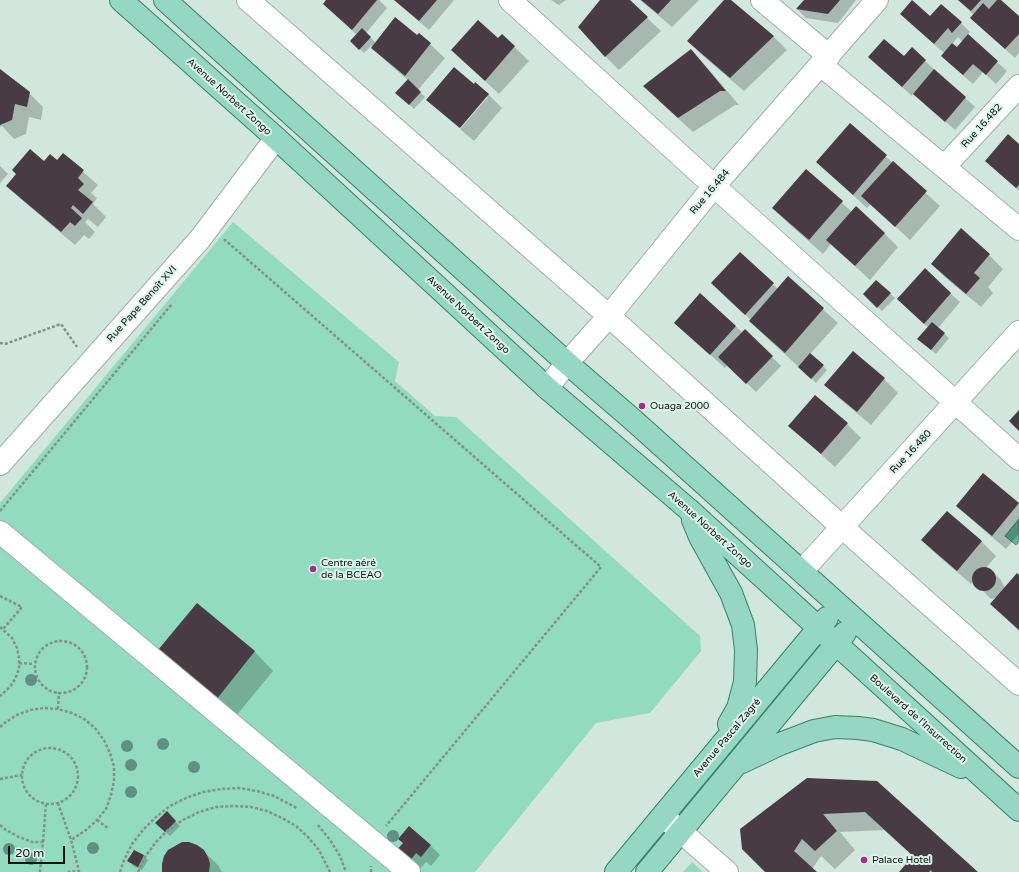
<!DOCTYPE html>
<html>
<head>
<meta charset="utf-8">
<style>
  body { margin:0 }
  #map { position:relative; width:1019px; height:872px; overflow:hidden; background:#d1e6dd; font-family:"Varela Round",sans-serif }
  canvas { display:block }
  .scale { position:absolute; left:8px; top:846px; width:57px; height:18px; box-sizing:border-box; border:2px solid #0c1310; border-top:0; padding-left:5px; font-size:12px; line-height:14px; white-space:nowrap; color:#0c1310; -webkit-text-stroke:3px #def3ea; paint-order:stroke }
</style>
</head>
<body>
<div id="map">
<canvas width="1019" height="872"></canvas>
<div class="scale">20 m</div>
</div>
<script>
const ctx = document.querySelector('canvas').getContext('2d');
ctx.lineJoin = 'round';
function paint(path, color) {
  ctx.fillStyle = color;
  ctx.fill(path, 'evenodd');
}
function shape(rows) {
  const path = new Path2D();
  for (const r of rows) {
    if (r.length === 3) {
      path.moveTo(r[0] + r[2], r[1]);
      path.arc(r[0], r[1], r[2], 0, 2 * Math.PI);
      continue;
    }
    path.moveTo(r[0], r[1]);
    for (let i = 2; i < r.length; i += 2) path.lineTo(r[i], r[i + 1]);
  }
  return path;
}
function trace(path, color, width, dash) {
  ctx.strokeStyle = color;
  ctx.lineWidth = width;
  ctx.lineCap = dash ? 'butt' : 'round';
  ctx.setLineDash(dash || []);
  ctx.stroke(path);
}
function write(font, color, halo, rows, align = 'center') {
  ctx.font = font + ' "Varela Round",sans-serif';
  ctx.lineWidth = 4;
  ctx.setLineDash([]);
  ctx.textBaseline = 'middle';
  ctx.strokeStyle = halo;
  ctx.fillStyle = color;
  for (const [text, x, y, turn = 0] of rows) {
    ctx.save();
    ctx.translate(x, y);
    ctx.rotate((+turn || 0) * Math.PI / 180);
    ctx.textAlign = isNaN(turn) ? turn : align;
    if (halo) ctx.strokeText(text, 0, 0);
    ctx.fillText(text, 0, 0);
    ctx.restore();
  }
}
paint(shape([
  [233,222,399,362,395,381,435,416,456,417,700,636,701,651,650,713,596,723,475,872,0,872,0,503],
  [692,862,703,872,683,872]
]), '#92dac0');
const water = shape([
  [1019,519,1019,541,1016,545,1005,536,1019,519]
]);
paint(water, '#60b699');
trace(water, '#478570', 1);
paint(shape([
  [327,0,379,0,387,8,366,33,376,43,417,37,419,34,445,58,418,90,425,97,414,109,401,97,408,80,386,61,371,46,364,53,351,41,357,35,324,4],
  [394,0,454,0,429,30],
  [551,0,566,0,559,5],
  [601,0,628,0,661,31,619,70,605,56],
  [640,0,699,0,672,27],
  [725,0,730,0,773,36,787,50,744,91,702,55,688,41],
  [805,0,856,0,838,23,806,18,797,9],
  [958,0,999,0,1019,17,1019,53,1015,58,981,27,974,15],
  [901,14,930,17,961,23,970,32,967,35,1007,71,996,84,983,72,973,84,951,65,942,56,944,53],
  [958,37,963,42,957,48,952,44],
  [502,35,529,61,499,94,452,50,499,40],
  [691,50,704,64,739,105,735,105,693,132,658,100],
  [904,57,925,61,975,107,955,130,913,93,912,96,879,66],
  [0,70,29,93,43,107,41,120,29,117,26,134,14,139,2,126,0,127],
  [474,85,488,94,502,108,474,141,460,129,488,97,486,95,459,128,427,100],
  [850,124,940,206,910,240,871,204,867,208,817,162],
  [1019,145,1019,191,996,170],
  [63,154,98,185,91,193,97,198,93,204,106,217,98,227,88,219,85,222,95,232,89,239,84,235,75,245,22,200,8,186,44,162,57,162],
  [0,166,8,174,0,183],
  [806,170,852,212,884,233,898,247,870,280,831,244,823,254,787,222,773,208],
  [740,253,778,289,788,278,838,323,810,354,827,370,816,383,764,335,750,321,751,320,726,297],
  [989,255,1003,269,988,287,993,293,981,307,946,278,932,264],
  [876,281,895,298,882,311,864,294],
  [950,293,960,302,938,328,949,338,936,354,923,343,928,327,907,308],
  [700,294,743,333,745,330,781,366,756,392,728,365,725,368,675,323],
  [853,353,884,379,898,393,871,425,840,399,826,385],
  [847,424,861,438,835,467,790,426],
  [983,474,1019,504,1019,534,1006,549,971,519,957,505],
  [947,512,982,542,996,556,985,569,988,569,992,571,1001,580,1005,588,1019,576,1019,631,991,604,996,598,991,599,975,583,975,580,971,584,936,554,922,540],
  [197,605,255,652,273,671,231,722,173,674],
  [807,779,977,872,900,872,914,857,884,830,840,832,855,850,835,869,821,856,812,869,815,872,766,872],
  [167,813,180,826,170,836,156,823],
  [430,845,440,855,431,866,426,862,419,870,398,851],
  [203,851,218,865,222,872,163,872],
  [143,856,148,860,142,870,133,866,129,861]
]), '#0003');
paint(shape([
  [326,0,377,0,352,30,323,4],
  [394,0,437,0,419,21],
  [600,0,630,0,648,17,605,57,578,27],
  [641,0,671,0,658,14],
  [724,0,731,0,774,36,730,78,687,41],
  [804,0,840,0,828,14,796,9],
  [912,0,930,16,941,4,962,22,952,33,948,28,934,44,900,14],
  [958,0,981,0,971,11],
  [997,0,1001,0,1019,16,1019,34,1005,49,970,18,983,3,989,9],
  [395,17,417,35,419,33,431,43,405,76,371,48],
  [478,20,498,38,502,34,515,46,485,81,451,50],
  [362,28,371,37,359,50,350,41],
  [968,34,998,61,986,75,973,64,963,75,941,56,952,43,957,47],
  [884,39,904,56,912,47,926,60,902,87,868,57],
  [691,49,726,91,720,91,678,118,643,86],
  [454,67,474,84,475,82,489,94,460,128,426,100],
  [0,69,30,92,27,107,15,104,12,120,0,125],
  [934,69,966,97,945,122,913,94],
  [408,79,421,92,409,105,395,93],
  [850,123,887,155,853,195,816,162],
  [1008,134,1019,144,1019,185,1016,188,985,161],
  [30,149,44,161,50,154,57,160,63,153,84,170,78,178,84,184,78,190,93,202,83,214,73,205,71,208,82,218,75,226,70,222,61,232,6,186,16,174,12,170],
  [893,161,927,191,895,227,861,196],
  [806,169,843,201,809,240,772,208],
  [856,206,885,233,855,266,826,240],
  [961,228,990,254,974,273,980,278,966,294,931,264],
  [740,252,774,283,745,315,711,283],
  [925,268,951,293,924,324,897,299],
  [788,276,824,308,785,353,749,321],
  [876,280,891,293,877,308,863,294],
  [700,293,736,326,710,355,674,323],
  [932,322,945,333,931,350,917,339],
  [745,329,773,356,746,384,718,357],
  [853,351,885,378,857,412,824,385],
  [810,353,824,365,811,379,798,367],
  [815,395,848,423,821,454,788,426],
  [1019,410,1019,431,1009,421],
  [983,473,1019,503,992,536,956,506],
  [947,511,982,541,957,571,921,540],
  [984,579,12],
  [1017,573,1019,575,1019,630,990,604],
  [197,603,255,651,212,705,153,656],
  [807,778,877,781,978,872,932,872,931,870,929,872,899,872,913,856,865,812,823,814,837,831,815,851,802,839,794,851,817,872,765,872,742,849,740,829],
  [167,811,176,821,165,832,155,823],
  [409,826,431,845,421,857,416,853,410,861,396,851,403,843,398,839],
  [182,842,189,842,197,845,204,850,208,857,210,864,209,872,162,872,162,864,164,856,168,850],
  [134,850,144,855,138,867,127,861]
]), '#493b44');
const minor = shape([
  [248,0,609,316,842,527,1019,684],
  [510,0,714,186,1019,459],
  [762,0,829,56],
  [821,65,1019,229],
  [944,167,1019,86],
  [547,388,567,363,609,316,714,186,877,0],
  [0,464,200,239,276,138],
  [0,532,409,872],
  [802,571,1019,332],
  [663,816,727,872]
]);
const major = shape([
  [121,0,276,138,547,388,688,509,1019,810],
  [165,0,567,363,632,419,1019,767],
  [693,520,700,537,731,593,743,625,746,650,745,682,738,708,729,724],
  [742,762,780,744,814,731,835,727,858,728,873,730,902,739,961,767],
  [616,872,827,618],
  [647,872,845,633]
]);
trace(minor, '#9cb0a8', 24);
trace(major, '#38816a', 24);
trace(shape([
  [224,241,225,240,601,567,386,826],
  [0,343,5,344,61,324,77,347],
  [0,511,172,304],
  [0,596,22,607,3,629],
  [0,627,12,638,17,648,19,658,19,669,15,679,10,687,0,696],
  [61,667,26],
  [19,663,34,664],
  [58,709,59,692],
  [0,727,6,722,17,715,30,710,44,708,58,709,72,713,84,719,95,728,104,740,110,753,114,767,114,781,111,795,106,809,97,820,86,830,71,840,79,871,68,872],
  [50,776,28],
  [0,779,22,775],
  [58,803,71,840],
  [97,820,109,829],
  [0,825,6,830,19,837,32,842,43,842,40,872],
  [318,825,330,840,340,856,346,872],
  [43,842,46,804],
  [120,872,124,860,132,844,143,830,156,817,170,806,186,798,203,792,221,789,239,788,257,791,274,796,297,808],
  [138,872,145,857,156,842,168,830,183,820,199,812,216,807,233,806,251,807,267,811,282,818,296,826,308,837,319,850,330,872],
  [371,872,371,866]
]), '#82928b', 2.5, [3, 2]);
trace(minor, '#fff', 22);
trace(major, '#95d7c2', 22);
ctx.fillStyle = '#5e9183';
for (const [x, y] of [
  [31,680],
  [163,744],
  [127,746],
  [131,765],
  [194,767],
  [131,792],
  [393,836],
  [93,848],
  [9,849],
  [31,859]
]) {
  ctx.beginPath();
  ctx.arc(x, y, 6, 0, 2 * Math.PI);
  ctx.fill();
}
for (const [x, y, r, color] of [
  [642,406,4,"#a52f87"],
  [313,569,4,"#a52f87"],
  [864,860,4,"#a52f87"]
]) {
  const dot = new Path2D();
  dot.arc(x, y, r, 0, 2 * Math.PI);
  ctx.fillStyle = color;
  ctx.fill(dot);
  trace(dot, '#def3ea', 1.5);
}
write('10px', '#0c1310', '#def3ea', [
  ["Avenue Norbert Zongo",229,97,42],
  ["Rue 16.482",982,126,-48],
  ["Rue 16.484",710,192,-50],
  ["Rue Pape Benoît XVI",142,304,-48],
  ["Avenue Norbert Zongo",468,315,43],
  ["Rue 16.480",911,452,-47],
  ["Avenue Norbert Zongo",710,530,42],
  ["Boulevard de l'Insurrection",918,719,42],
  ["Avenue Pascal Zagré",727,738,-50]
]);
write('10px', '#0c1310', '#def3ea', [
  ["Ouaga 2000",650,406],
  ["Centre aéré",321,563],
  ["de la BCEAO",321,575],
  ["Palace Hotel",872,860]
], 'left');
</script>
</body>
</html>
